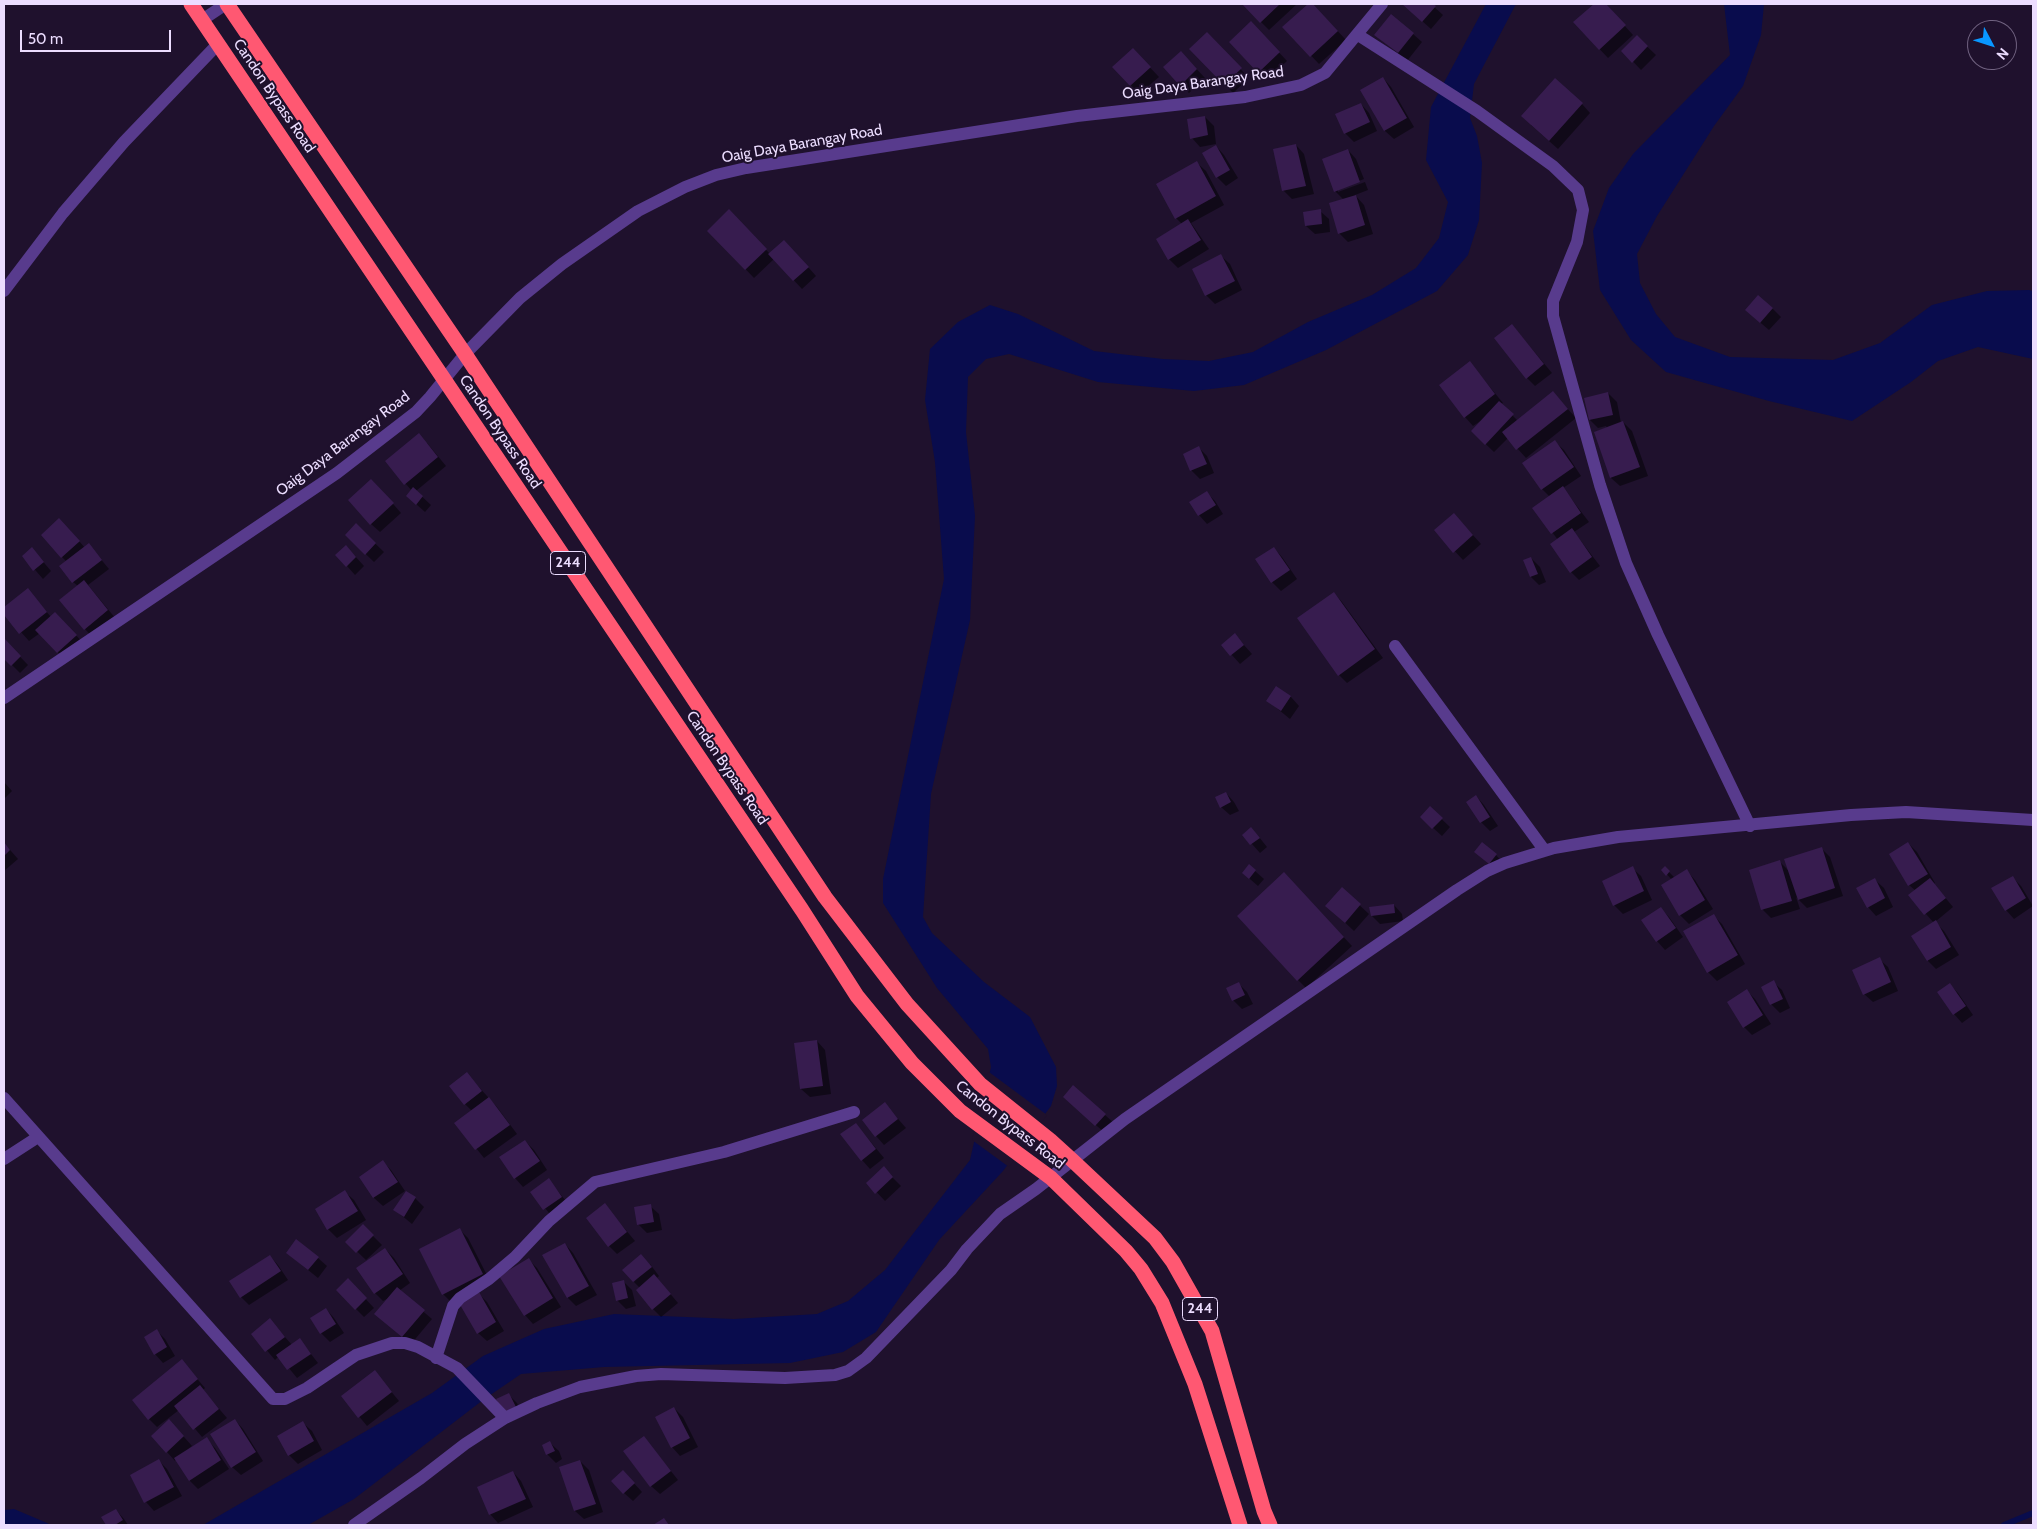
<!DOCTYPE html>
<html>
<head>
<meta charset="utf-8">
<style>
  body { margin:0 }
  #map { position:relative; width:2037px; height:1529px; overflow:hidden; background:#1f112d; font-family:Cabin,sans-serif }
  canvas { display:block }
  .frame { position:absolute; inset:0; border:5px solid #ecddff; pointer-events:none }
  .north { position:absolute; left:1967px; top:20px; width:50px; height:50px; box-sizing:border-box; background:#1f112d; border:1px solid #716381; border-radius:50%; rotate:130deg; font-size:14px; font-weight:700; line-height:20px; text-align:center; color:#ecddff }
  .north::after { content:''; display:block; margin:auto; width:18px; height:22px; background:#0997ff; clip-path:polygon(50% 0,100% 100%,50% 72%,0 100%) }
  .scale { position:absolute; left:20px; top:30px; width:151px; height:22px; box-sizing:border-box; border:2px solid #ecddff; border-top:0; padding-left:6px; font-size:15px; line-height:18px; white-space:nowrap; color:#ecddff; -webkit-text-stroke:4px #1f112d; paint-order:stroke }
</style>
</head>
<body>
<div id="map">
<canvas width="2037" height="1529"></canvas>
<div class="frame"></div>
<div class="north">N</div>
<div class="scale">50 m</div>
</div>
<script>
const ctx = document.querySelector('canvas').getContext('2d');
ctx.lineJoin = 'round';
function paint(path, color) {
  ctx.fillStyle = color;
  ctx.fill(path, 'evenodd');
}
function shape(rows) {
  const path = new Path2D();
  for (const r of rows) {
    path.moveTo(r[0], r[1]);
    for (let i = 2; i < r.length; i += 2) path.lineTo(r[i], r[i + 1]);
  }
  return path;
}
function trace(path, color, width, dash) {
  ctx.strokeStyle = color;
  ctx.lineWidth = width;
  ctx.lineCap = dash ? 'butt' : 'round';
  ctx.setLineDash(dash || []);
  ctx.stroke(path);
}
function write(font, color, halo, rows, align = 'center') {
  ctx.font = font + ' Cabin,sans-serif';
  ctx.lineWidth = 4;
  ctx.setLineDash([]);
  ctx.textBaseline = 'middle';
  ctx.strokeStyle = halo;
  ctx.fillStyle = color;
  for (const [text, x, y, turn = 0] of rows) {
    ctx.save();
    ctx.translate(x, y);
    ctx.rotate((+turn || 0) * Math.PI / 180);
    ctx.textAlign = isNaN(turn) ? turn : align;
    if (halo) ctx.strokeText(text, 0, 0);
    ctx.fillText(text, 0, 0);
    ctx.restore();
  }
}
paint(shape([
  [1486,4,1516,4,1474,84,1470,118,1477,136,1482,163,1479,220,1468,255,1437,291,1326,350,1244,385,1194,391,1098,382,1009,354,986,359,968,377,966,432,975,516,970,620,931,794,923,917,932,933,984,982,1030,1017,1056,1067,1057,1086,1051,1106,1003,1171,939,1240,876,1332,843,1352,790,1363,604,1367,521,1374,483,1400,354,1499,308,1525,203,1525,432,1393,483,1356,544,1329,614,1314,734,1319,817,1314,848,1301,885,1270,970,1160,991,1067,988,1049,937,988,883,903,883,879,944,579,935,462,925,400,930,349,958,322,990,305,1018,314,1094,351,1163,359,1209,361,1253,352,1308,322,1372,295,1416,268,1439,238,1448,202,1426,160,1431,107],
  [1724,4,1764,4,1761,35,1743,86,1714,126,1657,216,1637,254,1640,283,1656,314,1675,337,1730,357,1833,360,1880,343,1932,305,1987,291,2029,290,2033,291,2033,359,1978,347,1938,361,1911,382,1852,421,1769,401,1666,372,1631,340,1600,290,1593,231,1609,188,1633,154,1730,55],
  [14,1509,47,1523,51,1525,4,1525,4,1510]
]), '#090c4d');
paint(shape([
  [989,1072,1047,1115,1009,1167,972,1140,986,1075]
]), '#1f112d');
paint(shape([
  [1243,4,1297,4,1269,30],
  [1310,4,1319,11,1346,40,1319,64,1284,27],
  [1403,4,1431,4,1443,15,1431,29],
  [1595,4,1605,4,1633,35,1608,58,1575,23],
  [1259,31,1287,61,1267,80,1259,72],
  [1207,34,1249,78,1233,93,1191,49],
  [1413,34,1422,42,1407,61,1376,35],
  [1637,37,1656,55,1641,70,1623,51],
  [1141,58,1159,77,1139,94,1114,67],
  [1189,61,1205,78,1189,93,1180,85],
  [1383,78,1391,87,1414,127,1394,139,1385,131,1362,90],
  [1361,104,1369,113,1377,131,1354,142,1345,133],
  [1582,104,1590,113,1558,149,1531,125],
  [1205,117,1214,126,1216,144,1200,147,1192,138],
  [1296,145,1304,154,1314,194,1292,199,1283,190],
  [1216,146,1224,155,1238,178,1226,186,1217,177],
  [1348,150,1356,159,1364,179,1338,189,1338,192,1365,182,1368,190,1355,195,1364,205,1373,234,1348,242,1339,233,1344,200,1335,191],
  [1197,163,1206,171,1224,205,1191,223,1209,249,1178,268,1169,259,1157,239,1182,224,1176,218],
  [729,211,770,254,793,250,816,276,802,289,774,259,754,278,709,231],
  [1320,211,1329,219,1330,232,1315,234,1306,226],
  [1221,256,1230,264,1242,290,1215,304,1206,295],
  [1772,308,1781,317,1769,330,1755,318],
  [1512,325,1552,373,1535,386,1527,378],
  [1470,363,1503,403,1501,404,1518,421,1553,393,1576,418,1526,458,1508,438,1494,452,1472,431,1482,420,1473,426,1465,417],
  [1608,393,1617,402,1621,423,1623,422,1632,431,1648,476,1620,486,1611,478,1595,432,1607,428,1606,426,1598,428,1590,420],
  [1555,442,1564,450,1581,476,1563,488,1589,522,1574,532,1600,566,1579,580,1571,572,1558,540,1534,508,1550,497,1542,489],
  [427,443,446,466,416,491,431,505,425,512,416,504,412,491,386,461],
  [1199,448,1207,456,1214,473,1200,479,1191,470,1184,454],
  [380,489,401,513,380,532,371,524],
  [1207,493,1215,501,1223,514,1207,524,1199,515],
  [1462,523,1481,544,1463,560,1436,531],
  [356,525,384,552,374,562,346,535],
  [68,528,85,548,89,545,109,569,88,585,116,619,93,638,85,629,78,586,73,582,67,562,62,557],
  [1274,548,1282,557,1297,579,1281,591,1272,582,1257,560],
  [354,555,364,566,355,575,347,566],
  [23,556,40,558,51,571,43,579],
  [1531,558,1540,567,1546,582,1539,585,1531,577],
  [28,590,51,617,64,622,84,644,66,661,40,633,29,641,4,613,4,609],
  [1334,593,1342,602,1383,658,1347,683,1339,675],
  [1235,635,1252,654,1240,664,1223,645],
  [4,640,28,665,20,673,4,657],
  [1276,688,1291,697,1299,706,1290,719,1268,701],
  [4,782,12,791,4,799],
  [1226,793,1234,802,1239,811,1230,815,1221,807],
  [1476,796,1484,805,1498,826,1490,831,1481,822,1468,802],
  [1430,808,1450,827,1442,836,1421,817],
  [1244,835,1259,837,1267,847,1260,853],
  [4,843,18,859,4,871],
  [1908,843,1917,852,1935,883,1934,884,1953,907,1935,922,1944,931,1959,955,1936,969,1928,961,1913,936,1934,923,1910,896,1916,891,1909,885],
  [1822,849,1830,857,1843,896,1807,908,1796,897,1800,909,1771,918,1763,910,1780,862,1790,872],
  [1476,852,1496,855,1504,864,1498,872],
  [1632,868,1641,876,1652,900,1623,914,1614,905],
  [1665,868,1675,878,1687,871,1695,880,1713,909,1689,924,1680,915,1663,886,1672,880,1663,870],
  [1255,871,1264,879,1258,886,1243,873],
  [2012,877,2021,886,2033,906,2014,919,2006,910],
  [1875,880,1884,888,1893,907,1876,916,1868,907],
  [1292,882,1352,946,1306,988,1298,980],
  [1342,889,1369,914,1354,931,1336,914],
  [1394,905,1402,914,1403,921,1380,924,1372,916],
  [1660,908,1669,917,1683,937,1665,950,1657,941],
  [1713,915,1722,924,1745,964,1717,981,1708,972],
  [1879,959,1888,967,1898,991,1873,1002,1864,994],
  [1773,982,1782,990,1790,1008,1780,1013,1771,1004],
  [1239,984,1247,992,1253,1004,1242,1009,1233,1000],
  [1950,985,1958,993,1973,1015,1962,1023,1954,1014,1939,992],
  [1747,991,1755,999,1771,1024,1752,1035,1744,1027],
  [817,1041,825,1050,831,1094,810,1097,801,1089,795,1044],
  [467,1074,497,1107,517,1134,484,1158,456,1123,472,1111,465,1104],
  [885,1104,906,1128,884,1145,863,1121],
  [1073,1105,1105,1115,1114,1123,1105,1133],
  [856,1124,884,1158,870,1169,862,1160],
  [525,1141,534,1150,547,1170,523,1187,515,1178],
  [383,1162,391,1170,405,1191,383,1206,374,1198,360,1177],
  [883,1168,901,1186,885,1201,868,1183],
  [548,1179,570,1206,553,1218,532,1192],
  [345,1192,354,1200,366,1220,337,1238,328,1229,316,1209],
  [415,1198,424,1207,412,1224,395,1210],
  [605,1205,635,1241,617,1254,609,1246],
  [650,1206,659,1214,662,1230,647,1233,638,1224],
  [363,1226,382,1245,366,1260,347,1242],
  [460,1230,468,1238,491,1283,452,1303,443,1294],
  [565,1244,573,1253,597,1295,576,1306,568,1298,544,1256],
  [385,1249,394,1258,410,1283,399,1291,432,1319,411,1344,376,1314,389,1298,383,1301,375,1293],
  [287,1253,318,1258,327,1266,318,1278],
  [270,1256,278,1265,288,1280,249,1305,241,1297],
  [528,1259,537,1268,561,1307,533,1324,525,1315],
  [650,1264,659,1276,657,1278,678,1303,661,1317,653,1309,640,1288,634,1282],
  [348,1280,374,1308,364,1317,337,1290],
  [623,1281,632,1290,636,1306,626,1309,617,1300],
  [478,1293,487,1302,504,1331,487,1341,478,1333],
  [326,1309,334,1318,344,1333,330,1342,321,1333],
  [270,1320,292,1345,300,1340,318,1363,297,1378,279,1356,275,1360,253,1334],
  [157,1331,165,1339,175,1356,163,1363,155,1354],
  [182,1361,205,1388,203,1390,227,1418,202,1437,179,1410,157,1427,149,1419],
  [375,1372,399,1401,367,1426,343,1397],
  [508,1394,517,1403,523,1416,512,1421],
  [674,1408,683,1417,698,1447,680,1456,672,1447],
  [235,1420,243,1429,263,1461,241,1475,232,1467],
  [303,1423,312,1431,322,1450,298,1464,289,1455],
  [177,1429,192,1446,188,1449,206,1439,215,1448,229,1469,198,1489,190,1481,176,1459,175,1461,167,1452],
  [644,1437,678,1480,660,1494,651,1486],
  [550,1443,559,1451,562,1459,556,1463,547,1454],
  [159,1461,167,1469,182,1496,154,1511,146,1502,131,1475],
  [580,1461,589,1470,603,1512,584,1519,575,1511],
  [513,1472,521,1481,533,1507,498,1523,490,1514],
  [631,1480,642,1492,633,1501,624,1493],
  [116,1510,124,1519,128,1525,107,1525,103,1518]
]), '#0007');
trace(shape([
  [2004,1525,2033,1513]
]), '#090c4d', 6);
paint(shape([
  [1242,4,1280,4,1260,23],
  [1308,4,1313,4,1338,31,1310,57,1282,27],
  [1402,4,1433,4,1436,6,1422,22],
  [1594,4,1606,4,1626,25,1599,50,1573,22],
  [1391,14,1414,33,1398,53,1374,35],
  [1251,21,1280,52,1258,73,1229,42],
  [1207,32,1242,68,1224,85,1189,49],
  [1637,35,1648,46,1632,63,1621,51],
  [1133,48,1151,67,1130,86,1112,67],
  [1181,51,1197,69,1180,86,1163,67],
  [1383,77,1407,118,1384,131,1360,90],
  [1555,78,1583,103,1549,141,1521,116],
  [1361,103,1370,122,1344,134,1335,114],
  [1205,116,1208,135,1190,139,1187,119],
  [1296,144,1306,186,1282,191,1273,149],
  [1216,145,1230,170,1216,178,1202,153],
  [1348,149,1360,182,1334,192,1322,159],
  [1197,161,1216,196,1175,219,1156,184],
  [1356,195,1365,225,1338,234,1329,203],
  [729,209,767,249,745,270,707,231],
  [1321,209,1322,224,1305,226,1303,212],
  [1188,219,1201,240,1168,260,1156,239],
  [784,240,809,267,793,281,768,254],
  [1221,254,1235,281,1205,296,1192,269],
  [1758,295,1773,308,1760,323,1745,310],
  [1512,324,1544,364,1526,379,1494,338],
  [1470,361,1495,394,1464,418,1439,385],
  [1553,391,1568,409,1516,450,1502,432],
  [1608,392,1613,415,1589,420,1584,398],
  [1499,401,1514,414,1485,445,1471,431],
  [1623,421,1640,467,1610,478,1594,432],
  [419,433,438,457,404,485,385,461],
  [1555,440,1574,467,1541,490,1522,463],
  [1199,446,1207,464,1190,471,1183,454],
  [371,479,394,503,370,525,348,500],
  [1563,486,1581,513,1551,534,1532,508],
  [413,487,423,496,416,505,406,496],
  [1207,491,1216,505,1198,516,1189,502],
  [1454,513,1473,535,1453,553,1434,530],
  [59,518,80,541,61,558,41,535],
  [356,523,376,543,365,555,345,535],
  [1572,528,1592,557,1570,573,1550,544],
  [89,543,102,560,72,583,59,566],
  [346,545,356,557,346,567,335,555],
  [32,547,44,562,33,571,22,556],
  [1274,547,1290,570,1271,583,1255,559],
  [1531,557,1538,574,1530,577,1523,560],
  [84,580,108,610,84,630,59,600],
  [28,588,47,612,19,634,4,615,4,607],
  [1334,592,1375,649,1338,676,1297,618],
  [55,612,77,635,57,653,35,630],
  [1235,633,1244,645,1230,656,1221,645],
  [4,638,21,656,11,666,4,659],
  [1276,686,1291,696,1281,711,1266,701],
  [1226,792,1231,802,1220,808,1215,797],
  [1476,795,1490,817,1480,823,1466,802],
  [1430,806,1443,818,1432,829,1420,817],
  [1251,827,1260,838,1250,845,1242,835],
  [4,842,10,850,4,856],
  [1482,842,1497,854,1489,864,1474,852],
  [1908,842,1928,874,1908,886,1889,854],
  [1822,847,1835,888,1798,900,1784,859],
  [1780,860,1792,901,1761,910,1749,870],
  [1249,864,1256,870,1249,879,1242,873],
  [1633,866,1644,891,1613,906,1602,881],
  [1665,866,1670,871,1666,876,1661,870],
  [1687,869,1705,900,1679,916,1661,885],
  [1284,872,1344,937,1297,981,1237,916],
  [2013,876,2026,898,2005,911,1991,888],
  [1875,878,1885,898,1867,908,1856,888],
  [1930,878,1946,898,1924,915,1908,895],
  [1342,887,1361,904,1345,923,1325,906],
  [1394,904,1395,913,1371,916,1369,907],
  [1661,907,1676,928,1656,942,1641,920],
  [1714,914,1738,955,1707,973,1683,931],
  [1936,920,1951,947,1927,961,1911,936],
  [1880,957,1891,982,1863,995,1852,970],
  [1774,980,1783,999,1770,1005,1761,987],
  [1239,982,1245,995,1232,1001,1226,988],
  [1950,983,1966,1006,1953,1015,1937,992],
  [1747,989,1763,1015,1743,1028,1727,1002],
  [817,1040,823,1086,800,1089,794,1043],
  [467,1072,482,1091,464,1105,449,1086],
  [1073,1085,1106,1114,1095,1126,1063,1097],
  [489,1097,510,1125,475,1150,454,1123],
  [885,1102,898,1119,875,1137,862,1120],
  [856,1123,876,1149,861,1161,840,1134],
  [525,1140,540,1161,514,1179,499,1157],
  [383,1160,398,1182,373,1198,359,1177],
  [884,1166,893,1177,875,1194,866,1183],
  [549,1178,562,1197,543,1210,530,1192],
  [345,1190,358,1211,327,1230,315,1209],
  [406,1191,416,1197,404,1217,393,1210],
  [605,1203,627,1232,608,1247,586,1218],
  [651,1204,654,1222,637,1225,634,1207],
  [363,1224,374,1235,356,1253,345,1242],
  [460,1228,483,1274,442,1295,419,1249],
  [296,1239,319,1257,308,1270,286,1253],
  [565,1243,589,1286,567,1298,542,1255],
  [385,1248,403,1274,374,1294,356,1268],
  [641,1254,652,1267,633,1282,622,1270],
  [270,1255,281,1271,240,1298,229,1281],
  [529,1258,553,1298,524,1316,499,1276],
  [654,1274,671,1294,652,1310,636,1290],
  [348,1278,367,1298,355,1310,336,1290],
  [624,1280,628,1298,616,1301,612,1283],
  [397,1287,425,1310,402,1337,374,1314],
  [479,1292,496,1322,477,1334,459,1303],
  [326,1308,336,1324,320,1334,310,1318],
  [270,1318,285,1337,265,1352,251,1334],
  [157,1329,167,1347,154,1355,144,1337],
  [300,1338,311,1354,287,1370,276,1355],
  [182,1359,198,1379,148,1420,132,1400],
  [375,1370,392,1392,358,1418,341,1396],
  [200,1385,219,1409,193,1430,174,1406],
  [509,1393,516,1407,503,1413,496,1399],
  [674,1407,690,1438,671,1448,655,1417],
  [169,1419,184,1436,166,1453,151,1436],
  [235,1419,256,1452,231,1468,210,1434],
  [303,1421,314,1441,288,1456,277,1436],
  [644,1436,671,1471,650,1487,623,1451],
  [207,1437,221,1460,189,1481,174,1458],
  [550,1441,555,1451,546,1455,542,1445],
  [159,1459,174,1487,144,1503,130,1475],
  [580,1460,596,1504,574,1511,559,1467],
  [623,1470,635,1483,623,1494,611,1481],
  [513,1471,526,1499,489,1515,477,1487],
  [116,1509,123,1520,115,1525,106,1525,101,1517],
  [664,1518,669,1525,653,1525]
]), '#371c4f');
trace(shape([
  [202,20,226,4],
  [1358,35,1477,111,1553,166,1578,190,1583,210,1577,242,1553,301,1553,316,1600,485,1626,563,1658,635,1750,826],
  [4,291,63,213,124,142,218,44],
  [1395,646,1545,851],
  [4,698,337,473,416,412,430,397,465,354,520,298,562,264,638,211,685,187,716,175,746,168,1077,116,1245,97,1301,85,1325,73,1382,4],
  [4,1098,273,1399,285,1399,307,1388,356,1355,392,1343,405,1343,418,1347,457,1368,505,1418],
  [4,1159,38,1137],
  [436,1358,453,1306,460,1298,489,1279,515,1257,549,1221,595,1182,724,1152,854,1112],
  [354,1525,421,1478,465,1444,505,1418,537,1403,580,1387,636,1376,661,1374,785,1378,835,1375,848,1371,866,1358,951,1270,967,1249,1000,1214,1036,1189,1125,1119,1457,890,1487,871,1505,863,1554,848,1618,837,1851,815,1906,812,2033,820]
]), '#583b8d', 12);
trace(shape([
  [191,4,802,910,857,996,912,1063,960,1111,1051,1178,1126,1251,1141,1269,1162,1303,1195,1384,1240,1525],
  [227,4,465,354,825,897,907,1004,980,1084,1050,1140,1072,1160,1155,1238,1173,1262,1212,1331,1264,1511,1270,1525]
]), '#ff5872', 15);
for (const [x, y, w] of [
  [568,563,35],
  [1200,1309,35]
]) {
  const box = new Path2D();
  box.roundRect(x - w / 2, y - 11.5, w, 23, 4);
  ctx.fillStyle = '#1f112d';
  ctx.fill(box);
  trace(box, '#ecddff', 1);
}
write('bold 14px', '#ecddff', null, [
  ["244",568,563],
  ["244",1200,1309]
]);
write('15px', '#ecddff', '#1f112d', [
  ["Oaig Daya Barangay Road",1203,83,-8],
  ["Candon Bypass Road",274,96,56],
  ["Oaig Daya Barangay Road",802,144,-10],
  ["Candon Bypass Road",500,432,56],
  ["Oaig Daya Barangay Road",343,444,-37],
  ["Candon Bypass Road",727,768,56],
  ["Candon Bypass Road",1010,1125,38]
]);
</script>
</body>
</html>
